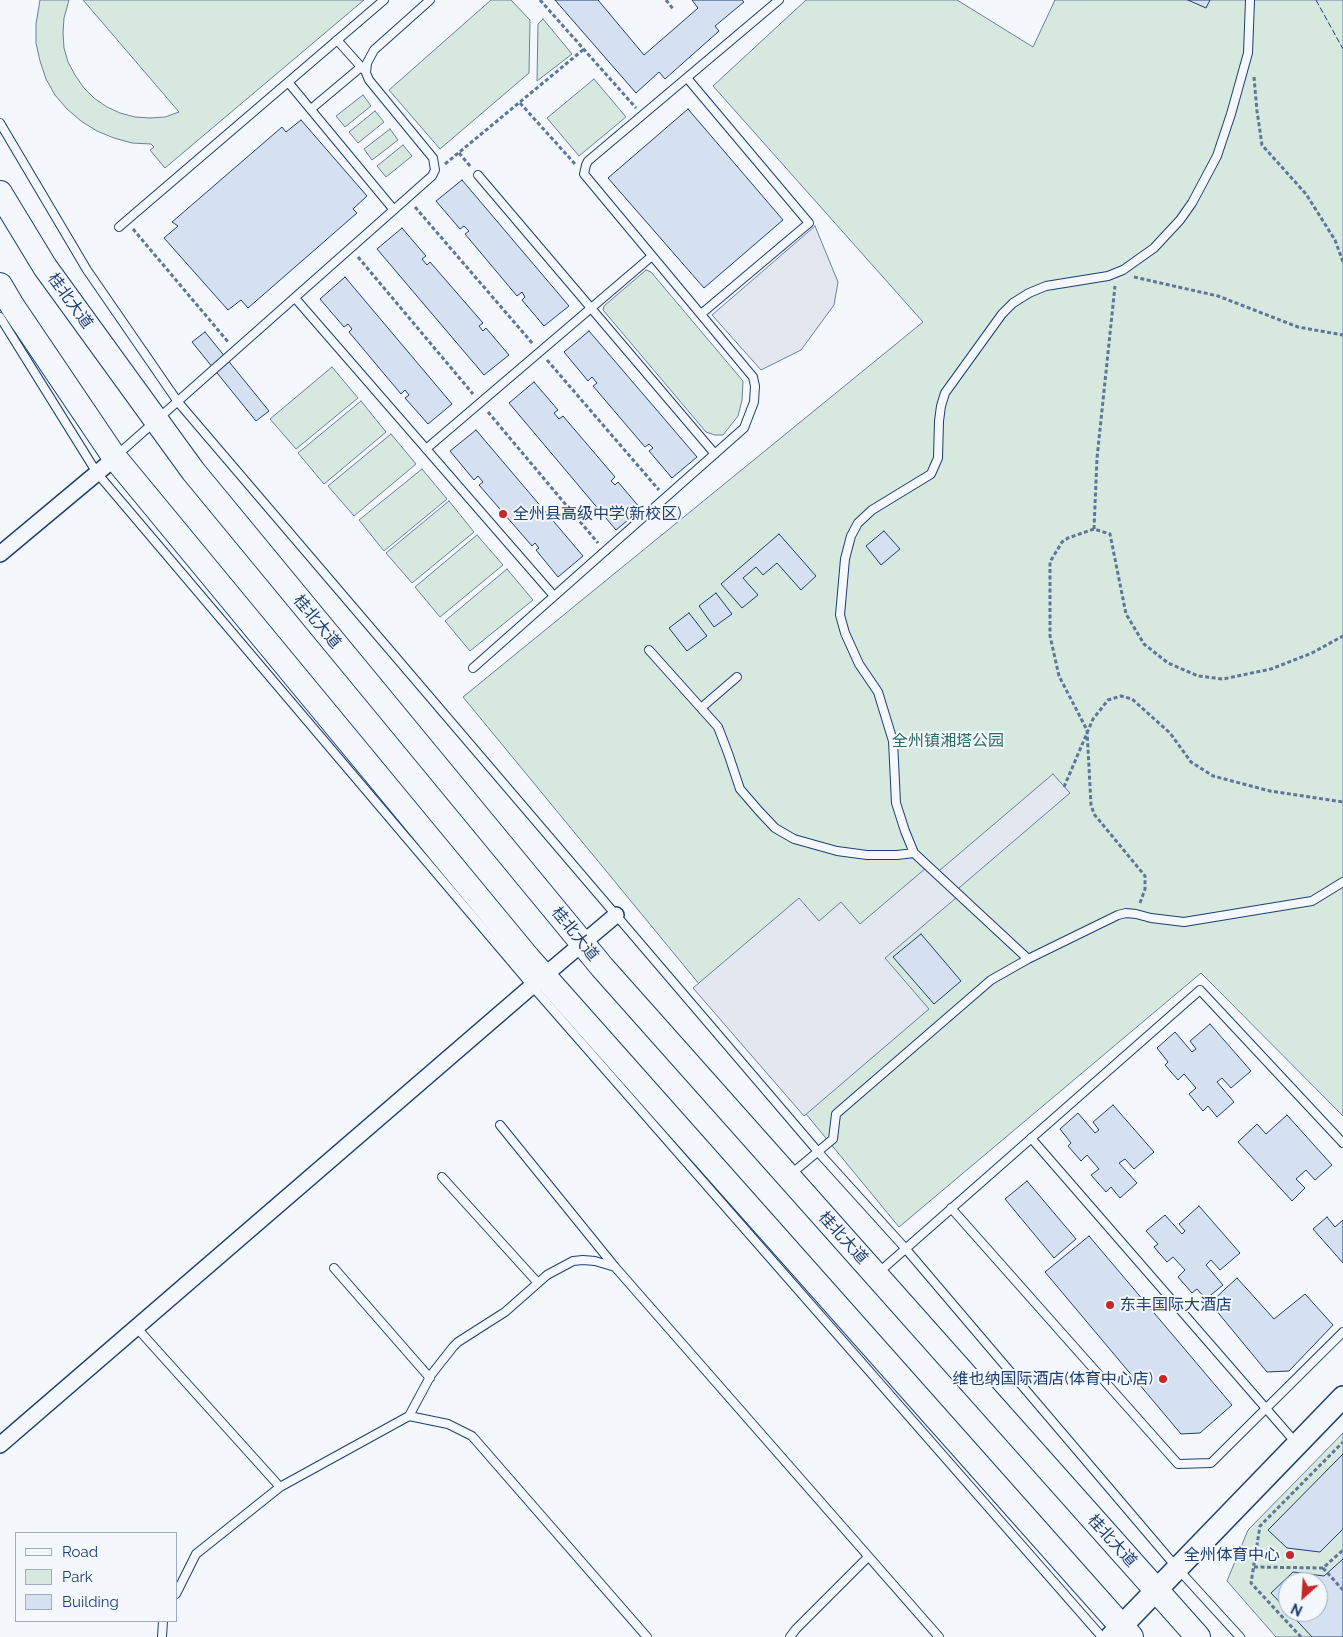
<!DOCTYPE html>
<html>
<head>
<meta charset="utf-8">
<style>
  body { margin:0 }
  #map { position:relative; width:1343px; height:1637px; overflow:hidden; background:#f4f7fb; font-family:Raleway,sans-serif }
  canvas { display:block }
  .legend { position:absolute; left:15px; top:1532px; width:162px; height:90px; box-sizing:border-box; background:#f4f7fb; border:1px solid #9eadc5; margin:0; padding:6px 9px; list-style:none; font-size:15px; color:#1d3f73 }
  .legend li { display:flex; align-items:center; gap:10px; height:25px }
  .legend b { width:25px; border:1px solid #9eadc5 }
  .north { position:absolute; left:1278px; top:1572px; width:50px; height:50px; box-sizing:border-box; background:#f4f7fb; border:1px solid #9eadc5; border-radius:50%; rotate:206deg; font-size:14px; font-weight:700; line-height:20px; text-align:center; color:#1d3f73 }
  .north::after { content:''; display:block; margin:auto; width:18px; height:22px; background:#c62828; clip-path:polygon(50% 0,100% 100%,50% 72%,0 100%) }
</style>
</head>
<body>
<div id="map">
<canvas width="1343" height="1637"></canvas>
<ul class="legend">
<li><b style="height:6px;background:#f4f7fb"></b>Road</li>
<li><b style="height:14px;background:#d7e8df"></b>Park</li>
<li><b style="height:14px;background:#d5e0f0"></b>Building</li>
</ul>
<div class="north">N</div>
</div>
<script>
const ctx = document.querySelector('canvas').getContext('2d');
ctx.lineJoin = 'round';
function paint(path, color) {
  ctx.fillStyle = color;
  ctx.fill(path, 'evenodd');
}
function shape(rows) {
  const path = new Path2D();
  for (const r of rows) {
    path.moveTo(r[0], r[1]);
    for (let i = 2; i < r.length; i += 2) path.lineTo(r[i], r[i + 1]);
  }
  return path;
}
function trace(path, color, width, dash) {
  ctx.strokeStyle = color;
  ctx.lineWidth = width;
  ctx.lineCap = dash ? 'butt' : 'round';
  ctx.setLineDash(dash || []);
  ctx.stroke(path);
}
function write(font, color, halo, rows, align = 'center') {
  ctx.font = font + ' Raleway,"Noto Sans SC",sans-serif';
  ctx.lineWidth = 4;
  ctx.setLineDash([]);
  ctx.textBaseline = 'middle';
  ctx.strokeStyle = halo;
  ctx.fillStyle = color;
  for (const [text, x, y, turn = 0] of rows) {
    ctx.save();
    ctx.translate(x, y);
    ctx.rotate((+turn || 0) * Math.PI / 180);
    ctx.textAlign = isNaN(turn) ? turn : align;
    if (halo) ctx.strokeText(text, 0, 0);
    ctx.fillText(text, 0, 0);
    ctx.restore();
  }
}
const green = shape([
  [40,0,69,0,64,18,63,33,64,48,68,62,75,75,84,88,94,98,107,107,120,113,135,117,150,118,165,117,179,112,83,0,364,0,165,168,150,150,154,147,151,144,132,143,114,138,97,131,81,121,67,109,55,95,46,79,40,61,36,43,36,24,40,0],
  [491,0,511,0,530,20,529,73,440,149,389,90,491,0],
  [806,0,957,0,1033,47,1055,0,1343,0,1343,1116,1201,973,899,1227,463,697,923,322,713,86,806,0],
  [543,19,572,54,537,81,538,24,543,19],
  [594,79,626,117,579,156,547,118,594,79],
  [363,95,371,106,345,127,336,116,363,95],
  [375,111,384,122,358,143,349,132,375,111],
  [390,129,398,140,372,160,364,149,390,129],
  [403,145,412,156,386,177,377,166,403,145],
  [646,270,651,272,743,381,742,400,738,416,723,435,715,435,706,432,603,310,604,306,646,270],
  [332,367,358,398,296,449,270,419,332,367],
  [361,401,386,432,324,484,298,453,361,401],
  [391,434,416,464,354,516,328,486,391,434],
  [422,469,447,499,384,551,359,520,422,469],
  [449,501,474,532,412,583,386,553,449,501],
  [477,535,503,565,440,617,415,587,477,535],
  [507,569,533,600,470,651,445,621,507,569],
  [1343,1433,1343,1637,1276,1637,1227,1581,1248,1530,1343,1433],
  [1288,1582,1318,1582,1318,1612,1288,1612,1288,1582]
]);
paint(green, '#d7e8df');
trace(green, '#687fa3', 1);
const parking = shape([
  [815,226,838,282,834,305,801,350,761,370,712,315,815,226],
  [1053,774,1070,793,953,893,956,898,885,958,929,1009,804,1116,693,988,799,898,819,921,841,902,860,924,926,868,933,876,1053,774]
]);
paint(parking, '#e3e8f0');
trace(parking, '#687fa3', 1);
const building = shape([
  [555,0,598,0,644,55,698,8,692,0,742,0,744,2,715,26,719,31,665,79,659,72,636,93,555,0],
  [1188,0,1210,0,1206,8,1188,0],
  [688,109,783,220,704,288,608,178,688,109],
  [301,120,367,196,353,209,357,213,248,308,241,300,228,310,164,238,178,226,172,222,282,127,286,132,301,120],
  [462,180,569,306,544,326,522,300,525,297,522,292,517,296,465,234,469,231,464,226,460,229,436,201,462,180],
  [402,228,426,256,422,259,427,265,430,262,483,323,479,326,483,331,486,328,509,355,484,375,377,249,402,228],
  [345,277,452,404,428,424,405,398,409,395,405,390,401,394,349,332,352,329,348,324,344,327,320,299,345,277],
  [589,331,697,457,672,478,649,451,653,448,649,444,645,447,593,386,597,383,592,377,588,381,564,352,589,331],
  [205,332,269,411,256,421,192,342,205,332],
  [534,382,558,410,554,413,559,419,563,416,615,477,611,481,615,485,618,482,641,509,616,530,509,403,534,382],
  [476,430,583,556,558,577,536,550,539,548,535,543,532,546,479,485,483,482,478,476,474,480,450,451,476,430],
  [884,531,900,549,881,565,866,546,884,531],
  [779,534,816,576,801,590,777,563,763,575,756,567,743,578,758,595,742,608,721,584,779,534],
  [716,593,732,614,714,627,699,606,716,593],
  [689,613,707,636,687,651,669,628,689,613],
  [921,934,961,981,934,1004,893,957,921,934],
  [1210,1024,1251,1071,1231,1088,1222,1078,1217,1082,1234,1102,1217,1117,1208,1106,1203,1111,1189,1094,1196,1088,1184,1074,1178,1080,1165,1065,1168,1062,1157,1048,1175,1032,1192,1052,1196,1049,1190,1041,1210,1024],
  [1113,1105,1154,1152,1134,1169,1125,1159,1119,1163,1137,1183,1120,1198,1111,1187,1106,1192,1091,1175,1099,1169,1087,1155,1081,1161,1068,1146,1071,1143,1060,1129,1078,1113,1095,1133,1099,1130,1093,1122,1113,1105],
  [1287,1115,1332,1165,1315,1180,1306,1170,1296,1179,1305,1188,1292,1201,1238,1142,1257,1124,1266,1134,1287,1115],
  [1027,1181,1076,1239,1054,1258,1005,1199,1027,1181],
  [1199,1206,1240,1253,1220,1270,1211,1260,1206,1265,1223,1285,1206,1299,1197,1289,1192,1293,1178,1277,1185,1270,1173,1257,1167,1262,1154,1247,1158,1244,1146,1231,1165,1215,1182,1234,1185,1231,1179,1224,1199,1206],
  [1327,1217,1335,1227,1343,1220,1343,1263,1313,1229,1327,1217],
  [1089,1236,1232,1405,1200,1433,1181,1434,1045,1272,1089,1236],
  [1237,1278,1274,1319,1305,1294,1333,1325,1289,1371,1267,1372,1210,1303,1237,1278],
  [1343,1454,1343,1529,1320,1552,1287,1548,1268,1530,1343,1454],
  [1343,1559,1343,1637,1312,1637,1289,1612,1318,1612,1318,1582,1288,1582,1288,1611,1271,1593,1293,1572,1324,1576,1343,1559]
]);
paint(building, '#d5e0f0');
trace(building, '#1d3f73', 1);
const lane = shape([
  [337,40,363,69],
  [687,78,809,223,701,314],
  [288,82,394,210],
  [311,109,361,67],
  [0,123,87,270,178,402,820,1154,905,1248,1178,1569,1240,1637],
  [478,175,715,454],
  [119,227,384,0],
  [295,298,554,596],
  [0,317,97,473,532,986,1102,1637],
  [426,449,652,256],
  [116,456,432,176,435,170,433,158,369,80,366,73,367,63,374,50,430,0],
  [649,650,718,727,728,753,740,789,759,811,775,828,794,839,837,851,867,855,897,855,914,853],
  [473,668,744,428,754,402,755,386,753,377,584,174,586,165,588,161,779,0],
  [701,708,737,677],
  [1028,959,1118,915,1126,913,1136,914,1151,918,1184,922,1312,901,1343,882],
  [500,1125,615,1267],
  [1031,1138,1296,1443],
  [791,1174,833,1139,836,1114,991,980,1028,959,914,853,905,831,896,803,893,741,878,692,859,664,845,633,840,615,845,559,851,536,858,523,872,510,931,474,938,458,939,421,941,406,945,393,1002,314,1013,303,1029,293,1046,286,1108,276,1123,270,1154,248,1180,220,1192,203,1217,156,1231,114,1248,53,1250,0],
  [442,1177,538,1283],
  [951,1208,1178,1464,1211,1463,1343,1332],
  [334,1268,430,1378],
  [878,1273,1200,990,1343,1143],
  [136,1327,280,1487],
  [409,1416,431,1375,453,1347,458,1342,505,1312,547,1275,573,1261,583,1260,595,1261,615,1267,939,1637],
  [176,1594,196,1554,280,1487,409,1416,448,1424,472,1436,647,1637],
  [162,1637,163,1621],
  [790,1637,796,1629,868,1557]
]);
const street = shape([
  [0,554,115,458],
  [0,1445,532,986,616,915]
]);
const secondary = shape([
  [1111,1637,1343,1397]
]);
const primary = shape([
  [0,193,45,267,193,471,602,967,1198,1637],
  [0,285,13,307,115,458,528,958,1131,1637]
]);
trace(lane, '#1d3f73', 10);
trace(street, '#1d3f73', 18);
trace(secondary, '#1d3f73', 24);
trace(primary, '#1d3f73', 26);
trace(shape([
  [540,0,636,108],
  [666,0,674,10],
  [1254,77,1257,111,1262,145,1306,194,1335,240,1343,262],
  [520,103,575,164],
  [459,153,471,167],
  [445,164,584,49],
  [415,207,533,344],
  [133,229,229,343],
  [358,257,473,394],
  [1134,277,1218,296,1298,327,1343,335],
  [547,360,659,490],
  [488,412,598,543],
  [1094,529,1097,458,1115,286],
  [1064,787,1093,719,1108,700,1121,696,1132,699,1170,733,1191,762,1213,776,1270,791,1343,802],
  [1140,903,1145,889,1145,876,1094,814,1091,805,1087,730,1059,676,1050,636,1050,562,1062,542,1068,538,1094,529,1110,534,1126,614,1144,644,1168,663,1198,676,1223,679,1271,669,1312,653,1343,636],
  [1254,1567,1323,1568,1343,1550],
  [1323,1568,1343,1590],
  [1301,1637,1251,1583,1260,1526,1343,1442]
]), '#5e769c', 3, [4, 2.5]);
trace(lane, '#f4f7fb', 8);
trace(street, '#f4f7fb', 15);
trace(secondary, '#f4f7fb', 21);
trace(primary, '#f4f7fb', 24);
trace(shape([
  [1316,0,1343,49]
]), '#1d3f73', 1, [6, 2.5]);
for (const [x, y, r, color] of [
  [503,514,5,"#c62828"],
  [1110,1305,5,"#c62828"],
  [1163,1379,5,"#c62828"],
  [1290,1555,5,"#c62828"]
]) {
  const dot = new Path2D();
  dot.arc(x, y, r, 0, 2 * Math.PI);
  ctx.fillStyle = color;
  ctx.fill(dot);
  trace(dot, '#f4f7fb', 2);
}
write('16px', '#1d3f73', '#f4f7fb', [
  ["桂北大道",70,301,54],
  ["桂北大道",317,622,50],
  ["桂北大道",575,934,51],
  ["桂北大道",843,1238,48],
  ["桂北大道",1112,1541,48]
]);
write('16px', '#1d3f73', '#f4f7fb', [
  ["全州县高级中学(新校区)",513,514],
  ["东丰国际大酒店",1120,1305],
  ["维也纳国际酒店(体育中心店)",1153,1379,"right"],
  ["全州体育中心",1280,1555,"right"]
], 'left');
write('16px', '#2c6c60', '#f4f7fb', [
  ["全州镇湘塔公园",948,741]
]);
</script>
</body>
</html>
